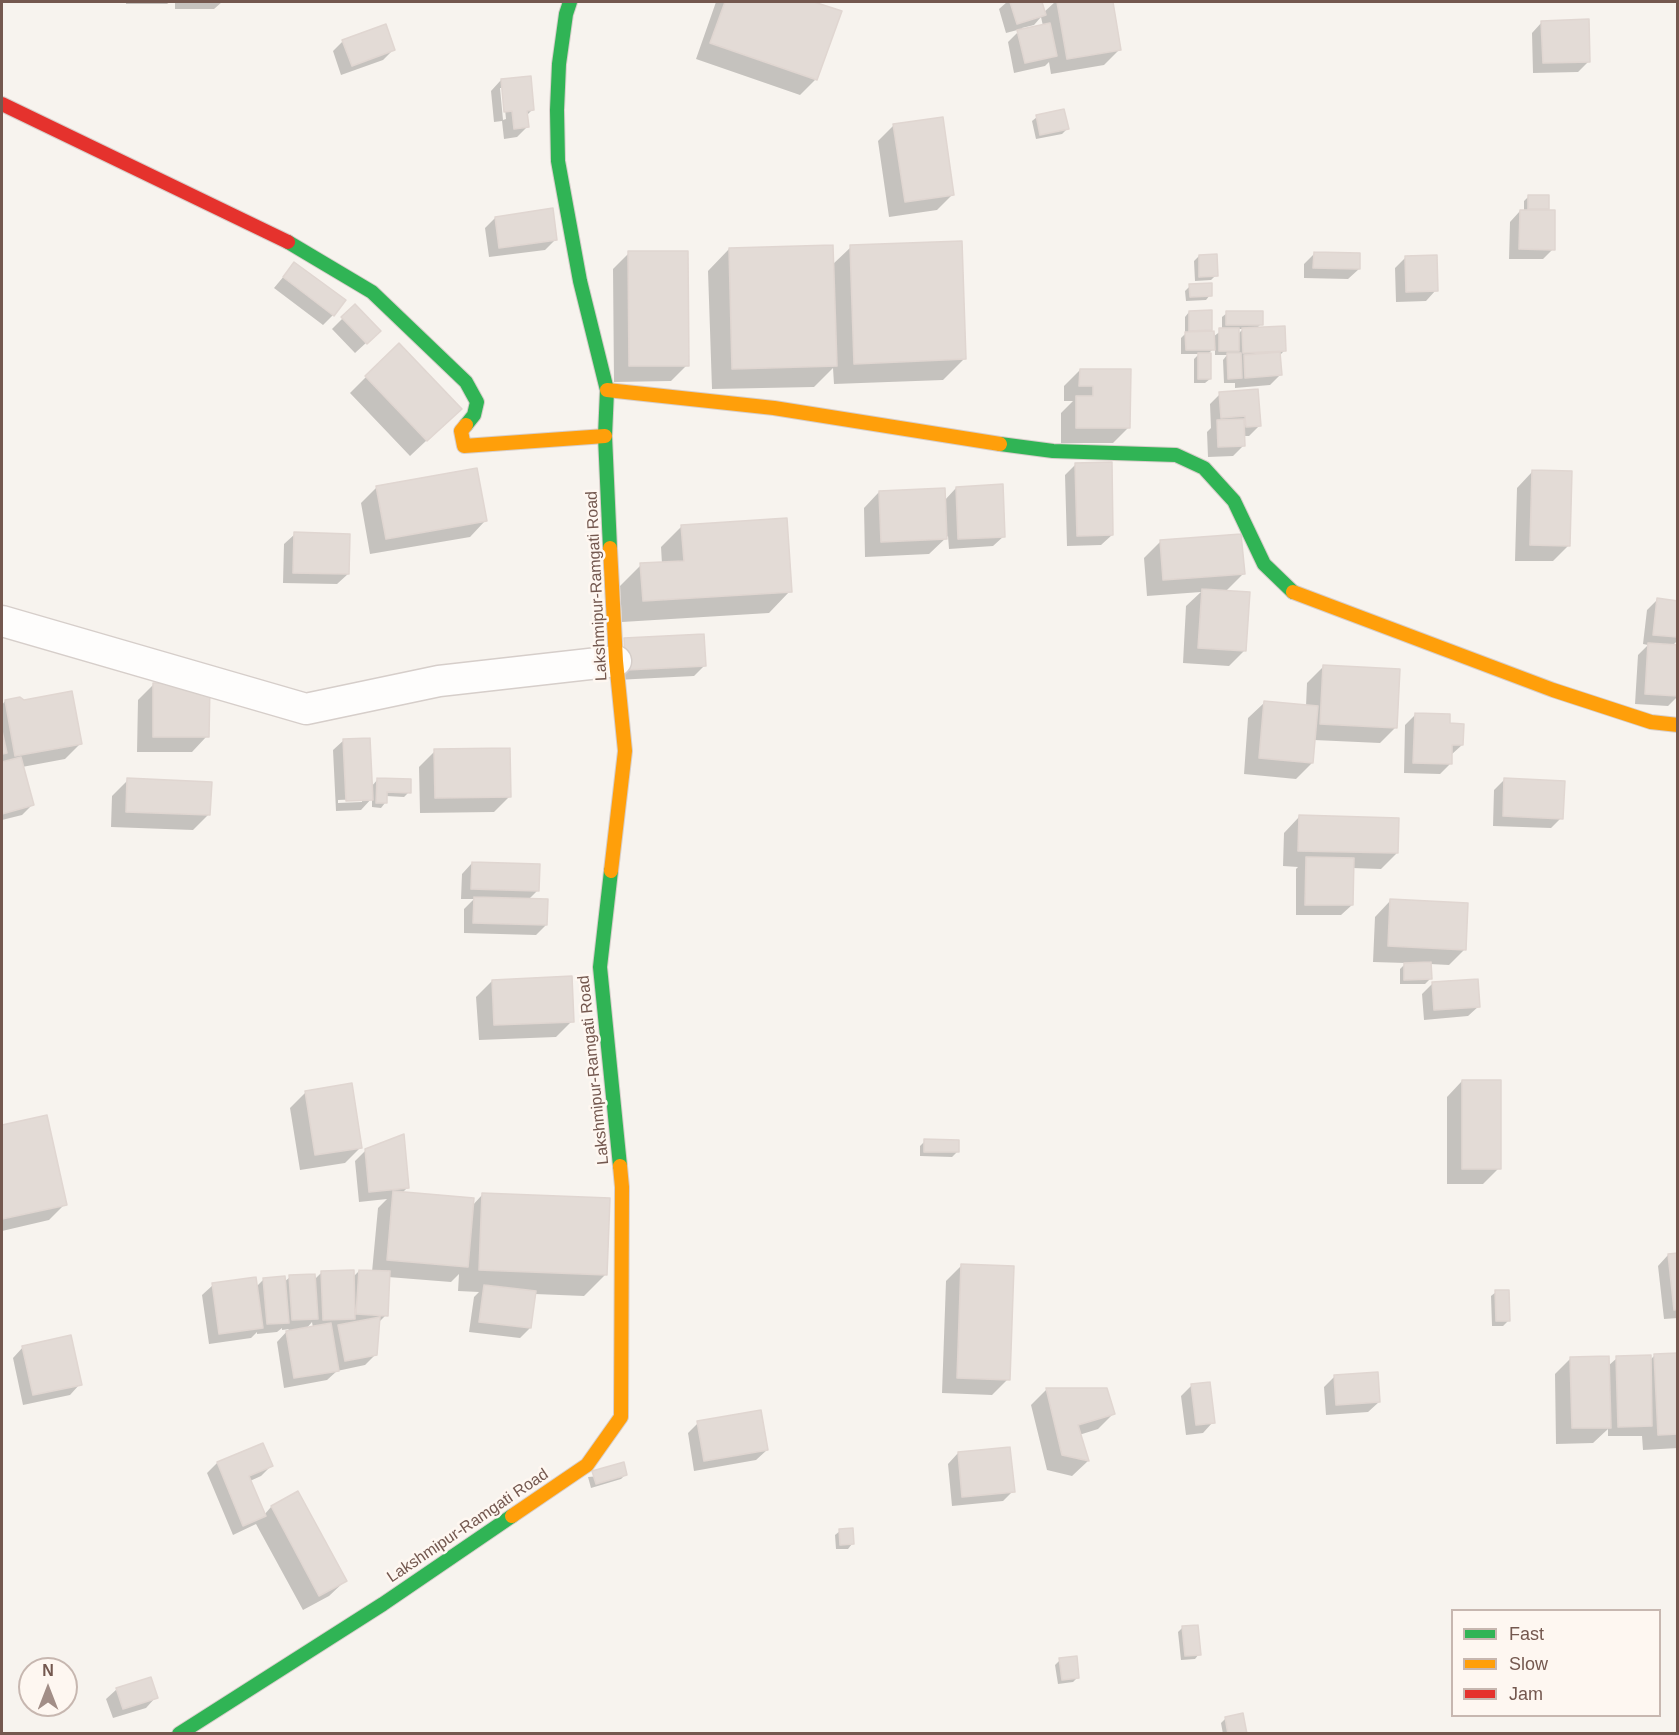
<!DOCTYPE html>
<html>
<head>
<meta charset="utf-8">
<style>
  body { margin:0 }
  #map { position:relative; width:1679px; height:1735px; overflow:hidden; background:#f7f3ee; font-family:Arial,sans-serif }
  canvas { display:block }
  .frame { position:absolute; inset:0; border:3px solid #74584f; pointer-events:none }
  .legend { position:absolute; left:1451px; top:1609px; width:210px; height:108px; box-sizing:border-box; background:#fef7f1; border:2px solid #c7b7b0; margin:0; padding:8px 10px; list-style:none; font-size:18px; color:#74584f }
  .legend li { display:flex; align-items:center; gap:12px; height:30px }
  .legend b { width:30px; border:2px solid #c7b7b0 }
  .north { position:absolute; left:18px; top:1657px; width:60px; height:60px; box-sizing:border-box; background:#fef7f1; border:2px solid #c7b7b0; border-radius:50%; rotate:0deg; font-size:16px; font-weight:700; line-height:24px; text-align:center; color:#74584f }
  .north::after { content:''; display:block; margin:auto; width:21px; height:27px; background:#a28e87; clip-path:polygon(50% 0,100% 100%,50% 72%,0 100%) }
</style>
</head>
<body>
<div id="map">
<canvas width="1679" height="1735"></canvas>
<div class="frame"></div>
<ul class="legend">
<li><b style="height:8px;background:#30b455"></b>Fast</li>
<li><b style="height:8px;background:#ff9f0a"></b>Slow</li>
<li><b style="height:8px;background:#e5322d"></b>Jam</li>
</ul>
<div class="north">N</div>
</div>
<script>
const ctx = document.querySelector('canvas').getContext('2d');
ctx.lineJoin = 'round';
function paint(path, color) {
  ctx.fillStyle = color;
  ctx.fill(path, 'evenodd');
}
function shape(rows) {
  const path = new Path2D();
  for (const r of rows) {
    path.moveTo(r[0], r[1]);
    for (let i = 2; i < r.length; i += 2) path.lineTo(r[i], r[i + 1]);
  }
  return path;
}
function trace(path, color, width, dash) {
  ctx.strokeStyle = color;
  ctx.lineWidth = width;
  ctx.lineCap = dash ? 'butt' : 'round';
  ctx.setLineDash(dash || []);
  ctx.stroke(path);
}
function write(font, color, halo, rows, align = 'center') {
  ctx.font = font + ' Arial,sans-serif';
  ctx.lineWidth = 5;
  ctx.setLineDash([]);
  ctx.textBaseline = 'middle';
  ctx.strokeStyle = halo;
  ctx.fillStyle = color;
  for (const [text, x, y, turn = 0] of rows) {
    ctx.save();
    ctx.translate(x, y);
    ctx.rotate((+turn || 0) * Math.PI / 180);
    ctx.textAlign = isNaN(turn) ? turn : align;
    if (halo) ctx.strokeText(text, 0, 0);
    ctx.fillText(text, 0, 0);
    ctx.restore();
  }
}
paint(shape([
  [126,2,170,2,167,4,126,4],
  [175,2,222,2,214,9,175,9],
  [716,2,809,2,840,12,816,79,800,95,696,59],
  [1007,2,1040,2,1043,13,1055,2,1112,2,1120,49,1104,65,1051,74,1049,62,1045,66,1014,73,1008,42,1021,29,1006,33,999,9],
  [1041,17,1043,26,1023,31,1022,28,1034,25],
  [1542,22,1589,61,1578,72,1533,73,1532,33],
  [343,41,394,49,383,60,341,75,333,51],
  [501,80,533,109,526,116,527,127,517,137,504,139,502,121,494,122,491,91],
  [500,88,503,88,506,119,503,120],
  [1037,117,1067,129,1062,134,1036,139,1032,121],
  [894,125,953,194,937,210,889,217,878,141],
  [1529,196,1548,209,1545,212,1553,249,1543,259,1509,259,1510,222,1520,211,1524,211,1524,201],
  [495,218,555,240,545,250,489,257,485,228],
  [851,247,964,359,943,380,834,384,833,368,814,387,712,389,708,271,729,249,832,265],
  [629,253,687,365,671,381,614,382,613,269],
  [1315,253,1359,269,1348,279,1304,278,1304,264],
  [1199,256,1216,275,1211,280,1195,281,1194,261],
  [1405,258,1436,290,1426,301,1396,302,1395,268],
  [294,264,333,315,323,325,274,288],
  [1190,286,1210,295,1206,300,1186,301,1185,291],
  [355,306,379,331,355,353,332,329],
  [1189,312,1211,329,1207,333,1213,337,1222,330,1222,317,1227,313,1261,324,1256,329,1285,350,1279,356,1280,375,1270,385,1235,388,1235,383,1224,383,1223,360,1227,355,1215,355,1215,347,1209,353,1210,379,1205,383,1194,383,1194,359,1199,354,1181,354,1181,338,1185,334,1185,317],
  [1237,329,1243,329,1237,335],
  [1080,370,1129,427,1113,443,1061,443,1061,413,1073,401,1064,401,1064,386],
  [366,377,444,424,410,456,350,393],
  [1220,394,1260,425,1249,436,1243,436,1243,446,1233,456,1208,457,1207,432,1211,428,1210,404],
  [1076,464,1112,535,1101,545,1067,546,1065,475],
  [1532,472,1569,545,1553,561,1515,561,1517,488],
  [377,487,485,521,470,537,370,554,361,503],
  [956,488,1004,536,993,546,949,549,948,536,929,554,865,557,864,508,879,492,944,501],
  [682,526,790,591,769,613,622,622,620,586,641,565,662,564,661,547],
  [295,534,348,574,337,584,283,583,284,544],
  [1160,542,1243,574,1225,592,1245,650,1229,666,1183,663,1186,606,1201,592,1147,596,1144,558],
  [1657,600,1678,602,1678,640,1672,646,1678,696,1668,706,1635,704,1638,655,1648,645,1643,644,1647,610],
  [614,650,704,666,694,676,616,680],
  [1323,667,1396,727,1380,743,1314,740,1312,763,1296,779,1244,774,1248,718,1264,703,1306,706,1307,683],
  [154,684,207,736,192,752,137,752,138,700],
  [5,701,81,743,65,759,22,767,32,805,22,815,2,820,2,705],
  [1415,715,1448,725,1462,745,1451,755,1450,764,1440,774,1404,773,1405,725],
  [344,740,371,787,378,779,409,792,404,797,386,796,385,803,381,808,372,807,372,798,361,810,336,811,333,750],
  [362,799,362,802,338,803,338,800],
  [435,751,510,796,494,812,420,813,419,767],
  [1505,779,1561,818,1551,828,1493,826,1494,790],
  [128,780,209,814,193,830,111,827,112,796],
  [1299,817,1397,853,1381,869,1352,868,1352,905,1341,915,1296,915,1296,869,1298,867,1283,866,1284,833],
  [472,863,538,890,528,900,546,925,536,935,464,933,464,909,474,899,461,899,462,874],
  [1390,901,1465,949,1449,965,1430,964,1430,979,1425,984,1400,984,1400,969,1406,963,1373,962,1375,917],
  [492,981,572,1021,556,1037,479,1040,476,997],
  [1433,983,1479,1006,1468,1016,1424,1020,1422,994],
  [1462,1081,1499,1168,1483,1184,1447,1184,1447,1097],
  [306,1092,361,1147,345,1163,300,1170,290,1108],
  [46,1117,65,1204,49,1220,2,1231,2,1127],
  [925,1141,957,1152,952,1157,920,1156,920,1146],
  [366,1150,407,1188,402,1193,472,1206,482,1195,605,1275,584,1296,535,1294,530,1328,520,1338,469,1332,474,1297,479,1292,458,1291,459,1274,451,1282,388,1277,386,1315,378,1323,375,1355,365,1365,337,1371,327,1380,284,1388,277,1342,289,1329,282,1330,282,1328,277,1332,257,1334,257,1332,251,1338,209,1344,202,1295,213,1285,256,1287,264,1279,284,1282,290,1277,314,1280,322,1272,352,1278,359,1271,372,1272,378,1208,387,1199,359,1202,355,1161],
  [312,1322,313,1328,306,1329],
  [1678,1254,1678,1318,1664,1319,1658,1266,1668,1255],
  [962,1265,1008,1379,992,1395,942,1393,946,1281],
  [1496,1292,1508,1321,1503,1326,1492,1326,1491,1296],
  [23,1347,80,1384,70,1395,23,1405,13,1358],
  [1678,1355,1678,1448,1643,1450,1642,1436,1608,1436,1608,1429,1593,1443,1556,1444,1555,1374,1571,1358,1608,1366,1617,1358,1649,1361,1654,1356],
  [1335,1376,1379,1402,1368,1412,1326,1415,1324,1387],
  [1192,1385,1213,1422,1203,1433,1186,1435,1181,1396],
  [1047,1389,1114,1413,1098,1429,1079,1435,1088,1461,1072,1476,1047,1470,1031,1405],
  [698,1423,767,1450,756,1460,694,1471,688,1433],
  [262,1445,271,1466,261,1476,250,1481,264,1515,271,1507,298,1493,345,1581,329,1596,303,1610,256,1524,233,1535,207,1473,217,1463],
  [958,1453,1013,1491,1003,1501,952,1506,948,1464],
  [626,1474,621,1479,591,1488,588,1477],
  [840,1531,852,1544,848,1549,836,1549,835,1535],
  [1183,1627,1199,1654,1195,1659,1181,1660,1178,1632],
  [1060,1660,1078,1677,1073,1682,1058,1684,1055,1665],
  [117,1689,156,1697,146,1708,113,1718,106,1699],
  [1226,1718,1246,1734,1223,1734,1221,1723]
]), '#0003');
const building = shape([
  [725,2,814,2,842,11,817,80,710,43,725,2],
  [1010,2,1042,2,1046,15,1017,24,1010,2],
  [1057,2,1113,2,1121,50,1067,59,1057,2],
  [1589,19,1590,62,1543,63,1541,21,1589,19],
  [1050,23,1057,56,1025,63,1017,30,1050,23],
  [386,24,395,50,352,66,342,40,386,24],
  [531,76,534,110,527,111,529,127,514,129,512,111,504,112,501,79,531,76],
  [1064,109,1069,129,1040,135,1036,115,1064,109],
  [943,117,954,195,905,202,893,124,943,117],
  [1528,195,1549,195,1549,209,1528,209,1528,195],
  [553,208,557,240,499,248,495,217,553,208],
  [1520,210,1555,210,1555,250,1519,249,1520,210],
  [962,241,966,359,854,364,850,245,962,241],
  [833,245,837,366,732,369,729,248,833,245],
  [628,251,688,251,689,366,629,366,628,251],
  [1314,252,1360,253,1360,269,1313,268,1314,252],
  [1217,254,1218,276,1199,277,1199,255,1217,254],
  [1437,255,1438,291,1406,292,1405,256,1437,255],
  [294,262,346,300,334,316,283,277,294,262],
  [1212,283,1212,296,1190,297,1189,284,1212,283],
  [355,304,381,331,367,344,341,317,355,304],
  [1212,310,1212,330,1189,331,1189,311,1212,310],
  [1226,311,1263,311,1263,325,1226,325,1226,311],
  [1285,326,1286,351,1243,353,1242,328,1285,326],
  [1219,328,1239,328,1239,351,1219,351,1219,328],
  [1214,331,1215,350,1186,350,1185,332,1214,331],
  [399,343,462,409,427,441,365,376,399,343],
  [1280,352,1282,375,1245,378,1244,355,1280,352],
  [1198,353,1211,353,1211,379,1198,379,1198,353],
  [1227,353,1241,353,1242,378,1228,379,1227,353],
  [1080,369,1131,369,1130,428,1076,428,1076,396,1093,396,1093,386,1079,386,1080,369],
  [1258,389,1261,426,1246,427,1245,416,1221,418,1219,392,1258,389],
  [1244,419,1245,446,1218,447,1217,420,1244,419],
  [1112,462,1113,535,1077,536,1075,463,1112,462],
  [477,468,487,521,386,539,376,486,477,468],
  [1532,470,1572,471,1570,546,1530,545,1532,470],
  [1003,484,1005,537,958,539,956,487,1003,484],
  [945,488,947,539,881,542,879,491,945,488],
  [787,518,792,592,643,601,640,563,684,561,681,525,787,518],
  [294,532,350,534,349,574,293,573,294,532],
  [1241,534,1245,574,1163,580,1160,540,1241,534],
  [1202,589,1250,592,1246,651,1198,648,1202,589],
  [1657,598,1678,601,1678,637,1653,635,1657,598],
  [704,634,706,666,626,670,624,638,704,634],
  [1648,643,1678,645,1678,696,1645,694,1648,643],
  [1323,665,1400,669,1397,728,1320,724,1323,665],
  [153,683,210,683,209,737,153,737,153,683],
  [72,691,82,744,15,756,5,700,20,697,24,700,72,691],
  [1264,701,1318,706,1313,763,1259,758,1264,701],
  [1415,713,1450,714,1450,723,1464,724,1463,745,1452,745,1452,764,1413,763,1415,713],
  [2,731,7,753,2,754,2,731],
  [370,738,373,800,346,801,343,739,370,738],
  [510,748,511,797,435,798,434,749,510,748],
  [21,757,34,805,2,814,2,762,21,757],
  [127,778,212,782,210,815,126,812,127,778],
  [377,778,411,779,411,793,387,792,387,803,376,803,377,778],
  [1504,778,1565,781,1563,819,1503,816,1504,778],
  [1299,815,1399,818,1398,853,1298,851,1299,815],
  [1306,857,1354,858,1353,905,1305,905,1306,857],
  [472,862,540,864,539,891,471,889,472,862],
  [474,897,548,899,547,925,473,923,474,897],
  [1390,899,1468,903,1466,950,1388,946,1390,899],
  [1431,962,1432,979,1404,980,1404,963,1431,962],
  [572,976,574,1022,494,1025,492,980,572,976],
  [1478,979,1480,1007,1434,1010,1432,982,1478,979],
  [1462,1080,1501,1080,1501,1169,1462,1169,1462,1080],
  [352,1083,362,1148,315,1155,305,1091,352,1083],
  [47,1115,67,1205,2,1219,2,1125,47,1115],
  [404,1134,409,1188,369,1192,365,1149,404,1134],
  [924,1139,959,1140,959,1152,924,1152,924,1139],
  [393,1191,474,1198,468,1267,387,1260,393,1191],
  [482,1193,610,1198,607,1275,479,1270,482,1193],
  [1678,1253,1678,1309,1674,1310,1668,1254,1678,1253],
  [961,1264,1014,1266,1010,1380,957,1378,961,1264],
  [354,1270,355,1319,323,1320,321,1271,354,1270],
  [359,1270,390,1271,388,1316,356,1314,359,1270],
  [315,1274,318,1319,292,1320,289,1275,315,1274],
  [285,1276,289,1323,267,1324,263,1278,285,1276],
  [256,1277,263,1328,219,1334,212,1283,256,1277],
  [484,1285,536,1291,531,1328,479,1322,484,1285],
  [1495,1290,1509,1290,1510,1321,1496,1321,1495,1290],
  [380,1317,377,1355,345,1361,338,1325,380,1317],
  [331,1323,339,1371,294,1378,286,1331,331,1323],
  [71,1335,82,1385,33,1395,22,1346,71,1335],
  [1678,1353,1678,1434,1658,1435,1654,1354,1678,1353],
  [1651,1355,1652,1426,1618,1427,1616,1356,1651,1355],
  [1609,1356,1611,1428,1572,1428,1570,1357,1609,1356],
  [1378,1372,1380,1402,1336,1405,1334,1375,1378,1372],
  [1210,1382,1215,1423,1196,1425,1191,1384,1210,1382],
  [1046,1388,1107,1388,1115,1414,1078,1425,1089,1461,1062,1455,1046,1388],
  [761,1410,768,1450,704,1461,697,1421,761,1410],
  [263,1443,273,1466,249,1476,266,1516,243,1526,217,1462,263,1443],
  [1010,1447,1015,1492,962,1497,958,1452,1010,1447],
  [624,1462,627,1475,596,1484,592,1471,624,1462],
  [298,1491,347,1581,319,1596,271,1506,298,1491],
  [853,1528,854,1544,840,1545,839,1529,853,1528],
  [1198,1625,1201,1655,1185,1656,1182,1626,1198,1625],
  [1077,1656,1079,1678,1062,1680,1059,1658,1077,1656],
  [151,1677,158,1698,123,1709,116,1688,151,1677],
  [1243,1713,1247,1734,1228,1734,1225,1717,1243,1713]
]);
paint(building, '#e3dbd6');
trace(building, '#e0d6d1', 1.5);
const street = shape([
  [2,621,306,709,439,681,616,661]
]);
const fast = shape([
  [570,2,566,14,559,64,557,110,558,161,580,281,607,390,605,436,610,548],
  [288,242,372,292,466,382,477,402,474,415,466,425],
  [1000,444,1053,451,1176,455,1204,468,1234,501,1264,564,1293,592],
  [611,871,600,967,620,1166],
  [179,1734,383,1604,512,1516]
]);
const slow = shape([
  [607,390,774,408,1000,444],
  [466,425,461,431,464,446,605,436],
  [610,548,616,661,625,751,611,871],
  [1293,592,1553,690,1651,722,1678,725],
  [512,1516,587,1465,621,1417,622,1187,620,1166]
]);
const jam = shape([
  [2,104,288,242]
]);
trace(street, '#d6ceca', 33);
trace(fast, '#d7ceca', 16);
trace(slow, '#d7ceca', 16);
trace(jam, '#d7ceca', 16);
trace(street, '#fefdfc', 30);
trace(fast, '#30b455', 14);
trace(slow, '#ff9f0a', 14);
trace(jam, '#e5322d', 14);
write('16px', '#74584f', '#fef7f1', [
  ["Lakshmipur-Ramgati Road",597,586,-93],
  ["Lakshmipur-Ramgati Road",594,1070,-96],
  ["Lakshmipur-Ramgati Road",468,1526,-34]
]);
</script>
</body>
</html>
